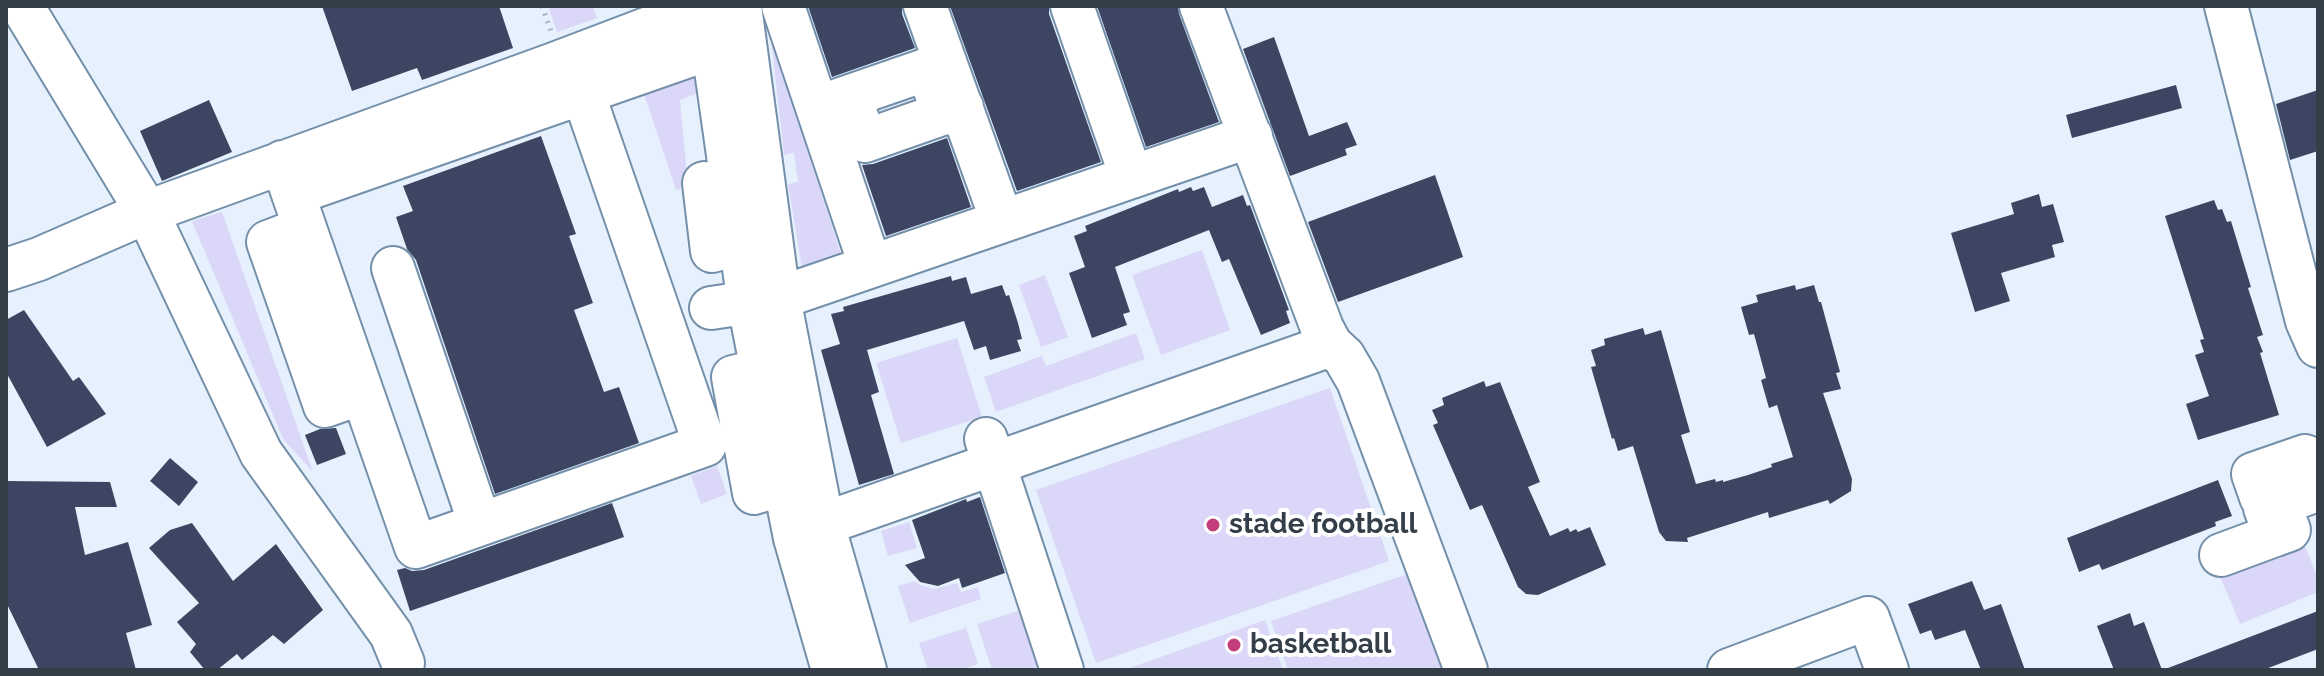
<!DOCTYPE html>
<html>
<head>
<meta charset="utf-8">
<style>
  body { margin:0 }
  #map { position:relative; width:2324px; height:676px; overflow:hidden; background:#e6f1fd; font-family:Raleway,sans-serif }
  canvas { display:block }
  .frame { position:absolute; inset:0; border:8px solid #333e49; pointer-events:none }
</style>
</head>
<body>
<div id="map">
<canvas width="2324" height="676"></canvas>
<div class="frame"></div>
</div>
<script>
const ctx = document.querySelector('canvas').getContext('2d');
ctx.lineJoin = 'round';
function paint(path, color) {
  ctx.fillStyle = color;
  ctx.fill(path, 'evenodd');
}
function shape(rows) {
  const path = new Path2D();
  for (const r of rows) {
    path.moveTo(r[0], r[1]);
    for (let i = 2; i < r.length; i += 2) path.lineTo(r[i], r[i + 1]);
  }
  return path;
}
function trace(path, color, width, dash) {
  ctx.strokeStyle = color;
  ctx.lineWidth = width;
  ctx.lineCap = dash ? 'butt' : 'round';
  ctx.setLineDash(dash || []);
  ctx.stroke(path);
}
function write(font, color, halo, rows, align = 'center') {
  ctx.font = font + ' Raleway,sans-serif';
  ctx.lineWidth = 8;
  ctx.setLineDash([]);
  ctx.textBaseline = 'middle';
  ctx.strokeStyle = halo;
  ctx.fillStyle = color;
  for (const [text, x, y, turn = 0] of rows) {
    ctx.save();
    ctx.translate(x, y);
    ctx.rotate((+turn || 0) * Math.PI / 180);
    ctx.textAlign = isNaN(turn) ? turn : align;
    if (halo) ctx.strokeText(text, 0, 0);
    ctx.fillText(text, 0, 0);
    ctx.restore();
  }
}
paint(shape([
  [558,6,593,6,597,18,557,32,549,9],
  [771,38,841,254,802,268,788,184,798,182,794,153,784,155],
  [696,75,698,93,680,100,688,186,676,190,644,94],
  [222,212,313,472,283,439,192,221],
  [1202,250,1230,330,1161,355,1132,275],
  [1045,275,1068,337,1041,347,1019,285],
  [1136,333,1145,359,996,412,984,377,1042,356,1046,366],
  [957,338,982,417,901,443,876,363],
  [1330,388,1389,561,1096,663,1036,490],
  [717,466,727,494,701,504,691,476],
  [909,522,917,548,888,556,881,531],
  [2303,542,2318,578,2318,592,2240,624,2220,576],
  [1410,573,1451,670,1288,670,1271,621],
  [915,581,920,585,934,589,957,583,961,592,978,587,981,599,910,623,898,586],
  [1024,609,1042,665,1026,670,992,670,977,624],
  [1265,620,1283,670,1124,670],
  [966,628,978,664,960,670,928,670,919,643]
]), '#dbd7f8');
paint(shape([
  [322,6,499,6,513,48,422,80,417,68,352,91],
  [808,6,902,6,902,14,915,48,832,77],
  [950,6,1049,6,1049,14,1101,162,1017,191],
  [1097,6,1178,6,1179,14,1219,122,1146,147],
  [1274,37,1309,136,1347,122,1357,145,1345,149,1347,155,1290,176,1243,49],
  [2176,85,2182,108,2072,138,2066,115],
  [2318,90,2318,151,2290,160,2276,104],
  [209,100,232,152,162,181,140,131],
  [541,136,576,234,569,236,593,303,574,310,604,392,619,387,639,443,495,494,416,260,407,249,396,217,413,211,403,186],
  [947,138,971,207,886,236,862,165,873,164],
  [1435,175,1463,257,1338,302,1308,222],
  [1191,187,1193,191,1204,187,1212,207,1243,195,1247,206,1250,205,1289,310,1286,311,1290,323,1261,335,1229,259,1222,262,1209,230,1115,267,1130,312,1123,314,1127,325,1092,338,1069,273,1085,267,1074,236,1087,231,1085,226,1178,189,1179,192],
  [2039,194,2042,207,2053,204,2064,242,2052,245,2055,257,2001,273,2010,301,1975,312,1951,233,2014,214,2011,203],
  [2214,200,2218,210,2222,209,2227,222,2231,221,2251,287,2248,288,2263,335,2257,337,2263,352,2260,353,2279,415,2198,440,2186,404,2209,396,2195,355,2204,352,2200,340,2204,339,2165,216],
  [951,276,952,281,966,277,971,294,1002,285,1006,296,1009,295,1018,323,1022,339,1017,340,1021,351,990,360,986,346,974,350,964,321,867,350,879,392,871,395,894,474,859,485,821,350,840,344,831,314,844,311,843,307],
  [1795,285,1796,290,1814,285,1819,302,1821,302,1840,372,1836,373,1841,389,1823,393,1852,479,1851,491,1830,504,1828,500,1769,518,1768,512,1687,538,1688,542,1666,541,1659,532,1633,446,1618,451,1614,438,1612,439,1591,367,1596,366,1591,350,1605,345,1604,339,1643,328,1645,335,1661,330,1690,432,1681,435,1696,484,1715,479,1716,482,1723,480,1723,482,1748,475,1772,467,1771,464,1793,457,1777,405,1769,408,1761,380,1766,378,1754,334,1749,335,1741,307,1758,302,1756,295],
  [24,310,73,381,79,377,106,414,47,447,6,372,6,320],
  [1484,381,1486,387,1500,382,1540,482,1528,487,1550,536,1568,528,1570,532,1576,529,1578,532,1590,527,1606,565,1538,595,1526,594,1518,587,1482,505,1470,510,1433,425,1438,423,1432,410,1444,405,1442,398],
  [336,428,346,454,317,465,305,435,320,429],
  [170,458,198,482,179,506,150,481],
  [2218,480,2232,516,2215,522,2216,526,2102,570,2099,564,2079,572,2067,538],
  [6,481,110,482,117,507,75,507,85,555,128,542,152,625,126,633,136,670,39,670,6,602],
  [980,497,1005,573,962,588,959,578,938,586,920,582,905,565,925,558,912,520,966,499,967,502],
  [612,503,624,537,410,611,397,570,405,568,412,571,424,570],
  [192,523,233,581,276,544,323,610,284,644,273,635,242,660,237,654,217,670,205,670,190,652,196,644,177,622,199,603,149,548,170,530],
  [1972,581,1984,610,2001,604,2025,670,1981,670,1965,630,1935,640,1931,630,1920,634,1908,604],
  [2318,611,2318,649,2263,670,2169,670,2168,668],
  [2130,613,2134,626,2144,622,2162,670,2114,670,2097,626]
]), '#3c4662');
const minor = shape([
  [22,6,147,212,261,453,391,634,403,663],
  [740,6,779,298,823,524,865,670],
  [783,6,870,265],
  [925,6,1002,221],
  [1072,6,1131,176],
  [1201,6,1322,328,1331,345,1344,357,1358,381,1466,670],
  [2226,6,2307,321,2318,346],
  [850,96,865,141,962,107],
  [818,107,928,69,943,114],
  [282,162,416,547,705,445,583,93],
  [704,183,712,251,740,243],
  [293,194,697,53],
  [305,228,268,242,325,406,362,393],
  [393,268,480,524],
  [6,270,39,259,147,212,554,64,707,6,749,304,795,538,833,670],
  [711,308,779,298,1251,136],
  [762,370,733,377,754,493,784,484],
  [986,439,1062,670],
  [2261,497,2253,474,2305,456,2317,490,2279,504,2289,530,2275,535],
  [799,536,823,524,1331,345],
  [2221,555,2275,535,2265,508],
  [1729,670,1868,618,1887,670]
]);
trace(minor, '#748fa9', 46);
trace(shape([
  [542,6,551,31]
]), '#a8b3bf', 5, [2, 6]);
trace(minor, '#fff', 42);
for (const [x, y, r, color] of [
  [1213,525,8,"#c43d7b"],
  [1234,645,8,"#c43d7b"]
]) {
  const dot = new Path2D();
  dot.arc(x, y, r, 0, 2 * Math.PI);
  ctx.fillStyle = color;
  ctx.fill(dot);
  trace(dot, '#fff', 3);
}
write('bold 28px', '#333e49', '#fff', [
  ["stade football",1229,525],
  ["basketball",1250,645]
], 'left');
</script>
</body>
</html>
